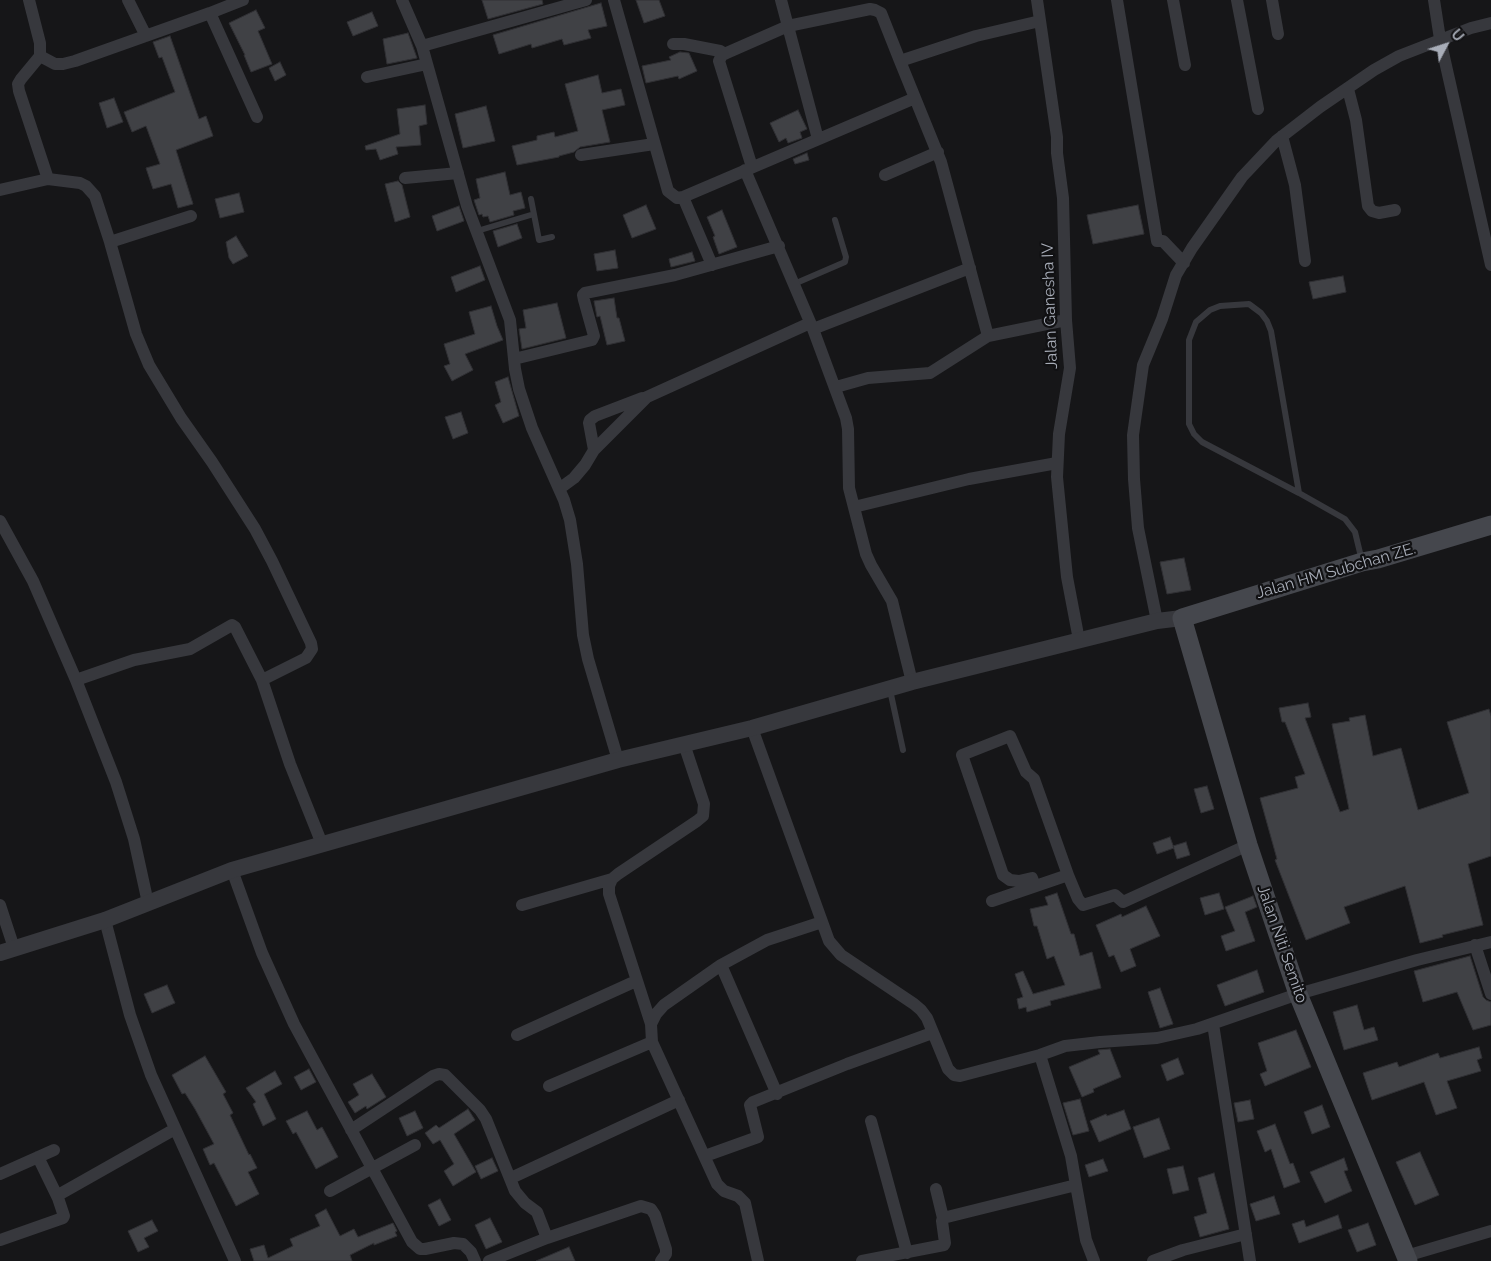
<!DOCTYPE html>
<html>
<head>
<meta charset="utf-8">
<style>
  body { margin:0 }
  #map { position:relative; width:1491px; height:1261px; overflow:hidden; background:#161618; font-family:Raleway,sans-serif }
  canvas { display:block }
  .north { position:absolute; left:1421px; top:20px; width:50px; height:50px; -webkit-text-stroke:4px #111113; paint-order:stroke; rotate:50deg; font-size:14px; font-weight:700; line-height:20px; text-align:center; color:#a8adb8 }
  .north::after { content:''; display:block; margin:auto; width:18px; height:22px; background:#a8adb8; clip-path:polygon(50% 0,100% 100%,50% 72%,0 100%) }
</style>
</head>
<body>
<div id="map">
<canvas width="1491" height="1261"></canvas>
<div class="north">U</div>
</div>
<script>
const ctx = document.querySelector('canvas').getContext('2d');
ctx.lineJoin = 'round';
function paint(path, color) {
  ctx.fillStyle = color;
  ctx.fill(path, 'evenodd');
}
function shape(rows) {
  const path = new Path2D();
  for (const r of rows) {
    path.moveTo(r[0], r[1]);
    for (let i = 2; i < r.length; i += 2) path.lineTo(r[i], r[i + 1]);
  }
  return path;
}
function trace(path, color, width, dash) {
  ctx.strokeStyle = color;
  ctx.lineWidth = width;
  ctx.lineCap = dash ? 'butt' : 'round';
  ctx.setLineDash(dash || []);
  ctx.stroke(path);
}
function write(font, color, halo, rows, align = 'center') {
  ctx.font = font + ' Raleway,sans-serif';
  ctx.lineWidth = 4.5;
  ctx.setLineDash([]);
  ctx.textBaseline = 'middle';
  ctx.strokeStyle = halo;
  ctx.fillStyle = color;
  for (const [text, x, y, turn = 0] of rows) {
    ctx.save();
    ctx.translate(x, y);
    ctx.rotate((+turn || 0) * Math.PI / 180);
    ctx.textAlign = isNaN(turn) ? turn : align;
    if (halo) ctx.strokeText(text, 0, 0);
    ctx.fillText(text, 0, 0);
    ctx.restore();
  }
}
const building = shape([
  [482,0,542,0,543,4,488,19,482,0],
  [636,0,659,0,665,16,644,23,636,0],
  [601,3,607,26,588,30,591,38,564,45,562,39,532,48,531,44,499,54,493,35,601,3],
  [256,10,265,28,258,31,272,64,251,72,244,55,245,55,229,23,256,10],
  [372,12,378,26,353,36,347,22,372,12],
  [408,33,417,58,387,64,383,39,408,33],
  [170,36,199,119,206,116,213,136,176,150,193,204,178,208,171,184,153,189,146,168,160,164,146,126,132,132,124,112,175,92,162,57,159,58,153,42,170,36],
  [680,52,689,53,697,71,679,79,678,76,646,83,642,66,671,60,669,57,680,52],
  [280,62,286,75,275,81,269,68,280,62],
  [598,75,602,93,621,89,625,105,602,110,610,142,580,147,574,152,559,156,559,157,517,165,512,146,537,140,537,136,554,132,555,137,578,131,565,84,598,75],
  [114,98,123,122,107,128,99,103,114,98],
  [425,105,427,124,419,126,421,145,396,147,398,154,380,160,376,149,366,150,365,146,400,134,397,109,425,105],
  [486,106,495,141,463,148,455,114,486,106],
  [798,110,807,129,800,132,802,138,788,143,786,138,779,142,770,123,798,110],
  [807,153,809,160,795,164,793,159,807,153],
  [505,172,510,195,521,192,525,208,513,211,514,215,490,222,488,216,483,217,482,214,479,215,474,200,480,198,476,179,505,172],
  [398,181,402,185,410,217,395,222,385,184,398,181],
  [239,193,244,212,220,218,215,199,239,193],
  [646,205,656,229,632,238,623,215,646,205],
  [1138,205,1144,234,1093,244,1087,215,1138,205],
  [459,206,464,221,437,231,432,216,459,206],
  [722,210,737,247,719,254,713,237,715,236,707,217,722,210],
  [517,224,522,238,498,247,493,231,517,224],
  [236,236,248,256,233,264,229,258,226,242,236,236],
  [615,250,618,268,597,271,594,254,615,250],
  [692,252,695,261,671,267,669,259,692,252],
  [480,266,485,280,456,292,451,277,480,266],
  [1343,276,1346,292,1313,299,1309,282,1343,276],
  [614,298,617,318,619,318,625,341,607,345,600,316,597,317,594,301,614,298],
  [557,303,566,338,522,349,519,329,526,328,523,310,557,303],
  [491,306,497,326,503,340,465,354,473,370,452,381,444,366,450,364,444,344,475,334,469,312,491,306],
  [508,377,519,416,503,423,495,405,501,402,495,382,508,377],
  [461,412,468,433,453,439,445,417,461,412],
  [1184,558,1191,590,1167,594,1160,562,1184,558],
  [1308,703,1311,717,1305,718,1340,812,1349,809,1332,724,1350,721,1349,718,1365,715,1373,756,1401,748,1418,810,1469,793,1447,722,1489,709,1491,716,1491,856,1468,864,1483,925,1442,935,1443,937,1420,943,1405,886,1344,907,1350,923,1306,940,1275,860,1277,859,1260,798,1298,788,1295,777,1305,774,1285,722,1282,722,1279,708,1308,703],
  [1207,786,1214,809,1201,813,1194,789,1207,786],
  [1170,837,1174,848,1157,854,1153,843,1170,837],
  [1186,842,1190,855,1177,859,1173,846,1186,842],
  [1057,893,1071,934,1074,934,1080,956,1092,952,1101,988,1050,1001,1051,1005,1027,1012,1026,1007,1019,1009,1017,999,1023,997,1015,974,1023,971,1033,994,1065,985,1054,956,1047,959,1037,926,1034,926,1030,909,1048,905,1045,897,1057,893],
  [1219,893,1224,909,1205,915,1200,898,1219,893],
  [1253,896,1257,907,1245,912,1255,941,1226,951,1221,936,1235,931,1225,907,1253,896],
  [1146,906,1160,936,1130,949,1136,966,1121,972,1114,955,1109,957,1096,925,1121,914,1122,917,1146,906],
  [1470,956,1483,997,1486,1000,1491,1002,1491,1025,1473,1030,1457,992,1423,1002,1414,971,1470,956],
  [1257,970,1264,992,1225,1006,1217,985,1257,970],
  [167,985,175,1003,152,1013,144,994,167,985],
  [1160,988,1173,1024,1160,1028,1148,992,1160,988],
  [1357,1005,1364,1030,1374,1027,1378,1040,1344,1050,1333,1012,1357,1005],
  [1296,1030,1311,1067,1265,1086,1260,1074,1267,1071,1258,1043,1296,1030],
  [1479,1047,1482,1058,1477,1060,1481,1071,1447,1081,1457,1108,1436,1115,1424,1082,1372,1100,1363,1073,1397,1062,1399,1067,1438,1053,1440,1058,1479,1047],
  [1110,1049,1121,1077,1093,1089,1094,1092,1082,1097,1069,1067,1100,1054,1098,1050,1110,1049],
  [205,1056,226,1092,223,1094,233,1113,230,1115,249,1155,250,1154,257,1168,248,1172,259,1194,236,1206,214,1163,210,1165,203,1149,214,1144,195,1109,185,1093,182,1094,172,1075,205,1056],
  [1178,1058,1184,1074,1167,1081,1161,1065,1178,1058],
  [309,1069,316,1082,301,1090,294,1077,309,1069],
  [275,1071,282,1084,264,1094,276,1119,263,1126,253,1104,256,1102,246,1088,275,1071],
  [372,1074,386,1097,367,1109,366,1106,355,1113,348,1102,359,1095,353,1084,372,1074],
  [1080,1099,1089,1131,1073,1135,1063,1103,1080,1099],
  [1250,1100,1254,1119,1238,1122,1234,1103,1250,1100],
  [1322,1105,1330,1127,1312,1134,1304,1112,1322,1105],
  [468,1109,475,1120,454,1134,476,1172,453,1186,444,1171,454,1164,440,1140,433,1144,425,1133,436,1125,439,1128,468,1109],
  [1124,1110,1131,1129,1099,1142,1090,1121,1106,1114,1107,1116,1124,1110],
  [307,1111,317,1130,322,1127,338,1157,316,1169,296,1132,293,1134,286,1121,307,1111],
  [415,1111,423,1128,407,1136,399,1118,415,1111],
  [1159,1118,1170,1149,1144,1158,1133,1127,1159,1118],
  [1275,1124,1290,1164,1293,1163,1300,1182,1284,1188,1271,1149,1265,1152,1257,1131,1275,1124],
  [1420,1152,1439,1195,1415,1205,1396,1162,1420,1152],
  [492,1158,498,1171,481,1179,475,1166,492,1158],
  [1344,1158,1348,1170,1344,1171,1352,1191,1325,1203,1310,1172,1344,1158],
  [1103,1159,1108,1171,1089,1177,1085,1165,1103,1159],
  [1183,1166,1189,1190,1173,1194,1167,1169,1183,1166],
  [1214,1173,1229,1229,1200,1237,1194,1217,1207,1213,1198,1178,1214,1173],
  [1274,1196,1280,1214,1256,1221,1250,1204,1274,1196],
  [440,1199,451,1220,439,1226,428,1205,440,1199],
  [326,1209,340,1236,354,1229,358,1237,393,1223,397,1231,395,1232,397,1236,374,1245,374,1243,350,1255,352,1261,254,1261,250,1249,264,1245,268,1258,293,1246,290,1239,320,1226,315,1215,326,1209],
  [1338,1215,1342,1228,1299,1243,1292,1224,1304,1220,1306,1227,1338,1215],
  [490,1218,502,1242,486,1249,475,1225,490,1218],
  [152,1220,158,1231,144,1238,149,1247,138,1252,128,1231,152,1220],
  [1368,1223,1376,1245,1357,1252,1348,1230,1368,1223],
  [569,1247,575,1261,536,1261,569,1247]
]);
paint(building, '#404145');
trace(building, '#303034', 1);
trace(shape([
  [531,199,539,240,552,237],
  [477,231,534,214],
  [794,284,845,262,846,257,835,220],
  [1299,493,1271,331,1267,321,1261,313,1249,304,1220,306,1210,310,1196,322,1189,340,1189,424,1194,434,1202,442,1299,493,1345,519,1355,532,1362,561],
  [890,690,903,750]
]), '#37383d', 6);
trace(shape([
  [128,0,146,36],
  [402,0,422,46],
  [586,0,422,46,467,206,510,320,515,369,519,389,532,428,564,500,570,520,577,564,583,635,588,659,618,760],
  [614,0,668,191,677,198,683,197,915,98],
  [781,0,818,139],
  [1037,0,1057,137,1057,153,1063,198,1066,320,1070,368,1059,434,1057,477,1067,577,1079,640],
  [1117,0,1157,241,1163,241,1184,263],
  [1173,0,1185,65],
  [1237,0,1258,109],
  [1272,0,1278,34],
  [1434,0,1440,39,1491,265],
  [210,13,257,117],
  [673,44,684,44,720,51,725,54],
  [40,56,55,64,63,64,75,61,210,13,243,0],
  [367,77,427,64],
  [1348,89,1356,120,1368,206,1372,211,1379,213,1395,210],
  [1282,136,1295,185,1305,261],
  [581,155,654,144],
  [752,167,719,61,722,55,788,26,870,9,875,10,881,13,900,61],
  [745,170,813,329,846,418,848,429,849,488,866,554,871,565,892,601,912,682],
  [885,175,938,152],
  [405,178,458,173],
  [48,179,80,183,86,186,95,196,110,242,136,334,149,365,181,418,212,462,255,529,272,561,311,643,312,649,306,658,262,680,290,764,322,844],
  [0,190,48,179,19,91,18,84,21,79,40,56,40,43,29,0],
  [683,197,712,265],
  [110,242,191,216],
  [813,329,970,268],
  [988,336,941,162,900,61,976,36,1040,21],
  [514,359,592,340,594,336,584,300,583,295,585,293,675,275,779,246],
  [836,387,868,378,930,373,988,336,1066,320],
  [594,450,589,423,590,420,595,416,642,398],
  [559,489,574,478,585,465,594,450,647,397,810,323],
  [854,507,969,479,1057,463],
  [0,521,33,581,76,680,116,782,134,839,148,903],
  [1157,621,1138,528,1134,479,1133,435,1143,365,1162,319,1176,275,1192,248,1242,177,1276,141,1320,107,1374,70,1399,56,1471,28,1491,23],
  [76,680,134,660,190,649,232,625,235,627,262,680],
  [752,728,829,941,841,955,914,1004,921,1010,927,1018,948,1069,954,1075,960,1076,1040,1055,1065,1046,1100,1042,1157,1038,1197,1029,1298,994,1417,960,1491,942],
  [232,870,262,953,294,1024,412,1242,420,1249,425,1249,454,1243,463,1244,471,1252,475,1261],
  [1068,875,1078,899,1083,905,1115,895,1123,902,1248,845],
  [992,901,1068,875,1034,779,1026,772,1010,736,962,755,1003,875,1010,880,1019,881,1032,878,1035,886],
  [0,905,14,948],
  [522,905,612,879],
  [105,920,130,1015,151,1075,235,1261],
  [1475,945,1491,994],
  [721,965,777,1094],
  [651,1024,609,894,609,886,612,879,618,874,697,821,703,816,704,804,684,744],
  [1213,1024,1250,1261],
  [517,1035,636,981],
  [549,1086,652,1042],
  [871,1121,907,1253],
  [351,1130,433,1076,439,1074,445,1075,480,1110,486,1119,515,1191,525,1203,537,1212,547,1238],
  [705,1156,758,1137,750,1105,753,1102,847,1064,932,1033],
  [38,1157,58,1198],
  [0,1174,54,1150],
  [511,1178,679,1100],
  [1076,1185,1086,1240,1094,1261],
  [330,1191,415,1145],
  [943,1218,1076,1185,1071,1156,1040,1055],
  [0,1240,63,1218,64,1216,58,1198,60,1194,175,1129],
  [1406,1256,1491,1231],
  [489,1261,547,1238,641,1206,651,1209,655,1215,666,1249,666,1254,661,1261],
  [758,1261,745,1203,738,1196,724,1191,717,1184,652,1042,651,1024,656,1014,664,1005,721,965,767,940,822,922],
  [862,1261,944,1245,945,1243,942,1221,943,1218,936,1189],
  [1153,1261,1183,1250,1246,1234]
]), '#37383d', 12);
trace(shape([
  [0,953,105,920,232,870,618,760,752,728,912,682,1157,621,1182,618]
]), '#37383d', 16);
trace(shape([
  [1408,1261,1298,994,1248,845,1182,618,1362,562,1378,559,1491,525]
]), '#45474d', 19);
write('16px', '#a8adb8', '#111113', [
  ["Jalan Ganesha IV",1050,306,-92],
  ["Jalan HM Subchan ZE.",1336,571,-16],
  ["Jalan Niti Semito",1282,944,71]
]);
</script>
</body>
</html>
